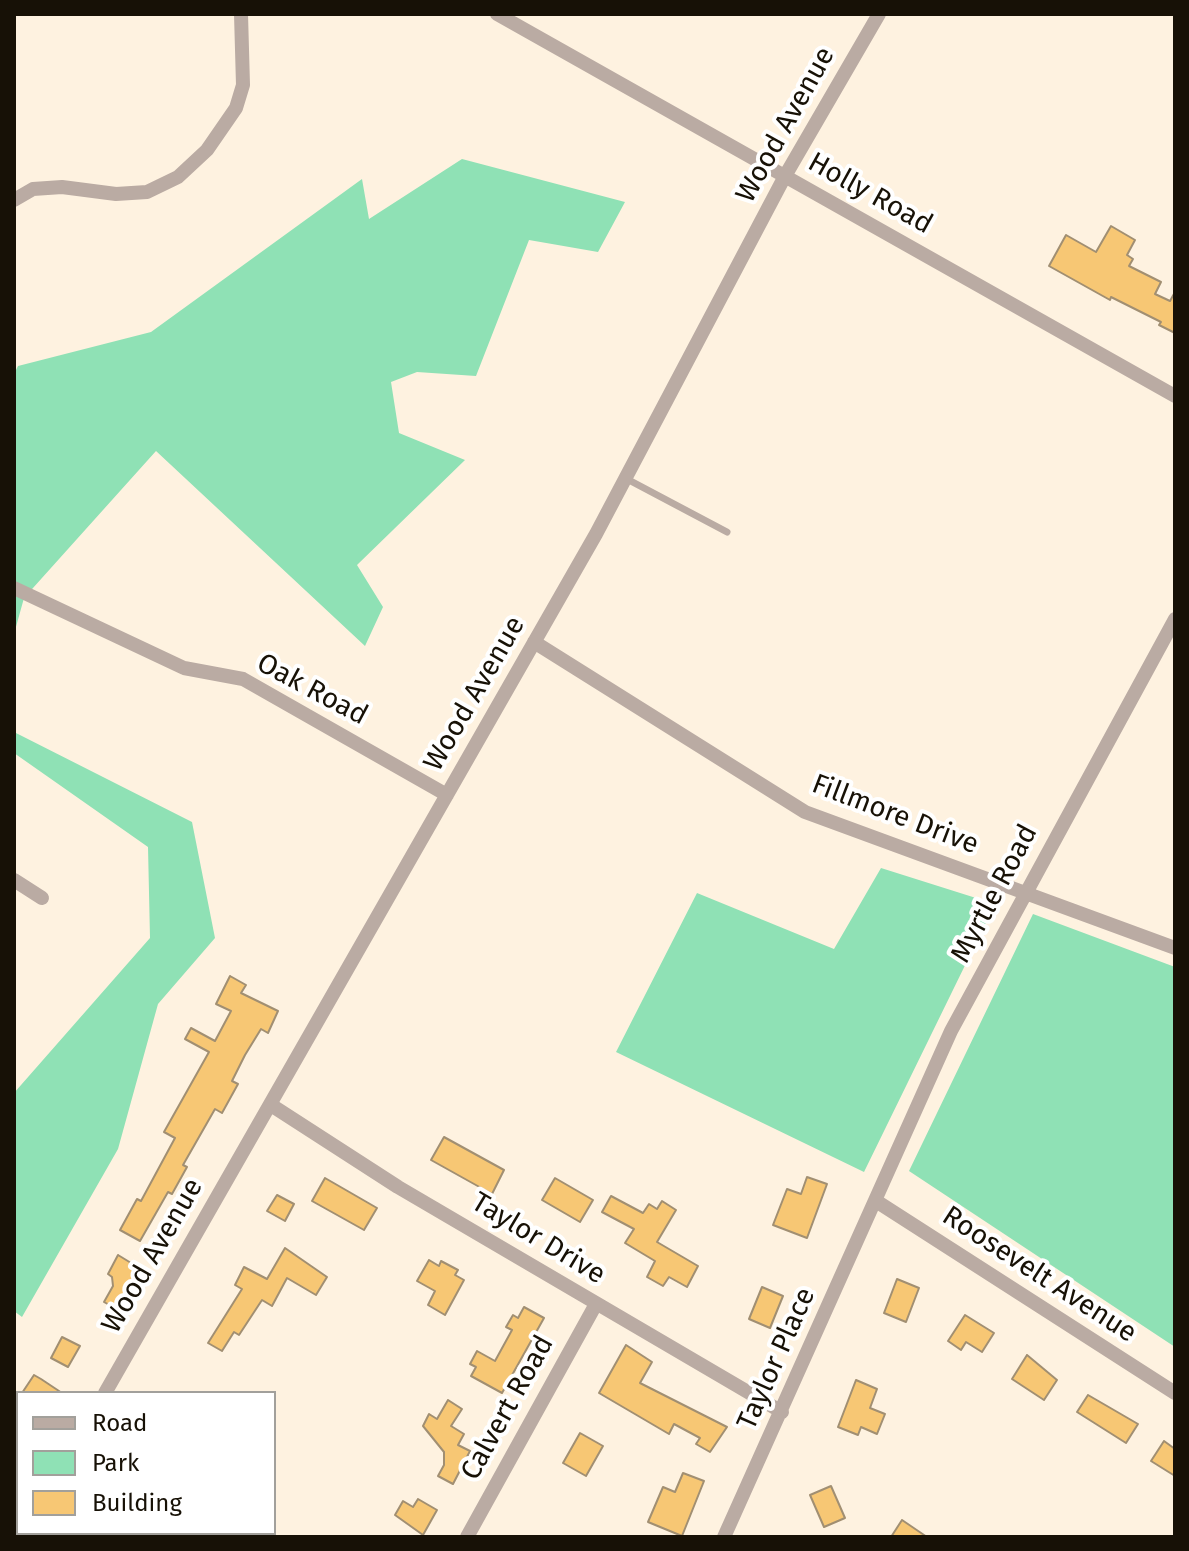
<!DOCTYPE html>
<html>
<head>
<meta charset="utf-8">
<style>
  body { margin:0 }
  #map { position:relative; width:1189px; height:1551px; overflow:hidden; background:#fef2e0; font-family:"Fira Sans",sans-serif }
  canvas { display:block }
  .frame { position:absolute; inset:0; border:16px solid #171106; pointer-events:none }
  .legend { position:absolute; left:16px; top:1391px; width:260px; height:144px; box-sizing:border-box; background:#fff; border:2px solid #a2a09b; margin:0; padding:10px 14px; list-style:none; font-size:24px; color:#171106 }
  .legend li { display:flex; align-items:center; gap:16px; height:40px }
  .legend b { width:40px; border:2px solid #a2a09b }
</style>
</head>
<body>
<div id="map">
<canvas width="1189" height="1551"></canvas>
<div class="frame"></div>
<ul class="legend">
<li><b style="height:10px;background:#baaba3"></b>Road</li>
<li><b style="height:22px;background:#8fe1b5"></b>Park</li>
<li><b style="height:22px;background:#f7c774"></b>Building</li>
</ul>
</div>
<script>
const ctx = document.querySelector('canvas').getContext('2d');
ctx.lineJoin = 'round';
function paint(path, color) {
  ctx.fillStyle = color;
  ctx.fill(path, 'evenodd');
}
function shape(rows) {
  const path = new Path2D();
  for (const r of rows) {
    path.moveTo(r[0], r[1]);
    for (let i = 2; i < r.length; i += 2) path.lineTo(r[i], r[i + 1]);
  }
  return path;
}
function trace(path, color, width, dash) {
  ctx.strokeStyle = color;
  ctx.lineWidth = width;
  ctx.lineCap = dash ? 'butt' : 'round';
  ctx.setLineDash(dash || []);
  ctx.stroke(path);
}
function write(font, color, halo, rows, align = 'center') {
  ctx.font = font + ' "Fira Sans",sans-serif';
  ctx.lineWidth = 8;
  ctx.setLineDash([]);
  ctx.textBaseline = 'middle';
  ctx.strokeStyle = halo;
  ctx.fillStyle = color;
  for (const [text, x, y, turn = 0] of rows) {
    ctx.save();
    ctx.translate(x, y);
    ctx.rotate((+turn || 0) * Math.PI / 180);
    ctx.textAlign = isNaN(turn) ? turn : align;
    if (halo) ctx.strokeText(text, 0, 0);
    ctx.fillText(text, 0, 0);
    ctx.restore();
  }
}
paint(shape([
  [462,159,625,202,598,252,529,240,476,376,417,372,391,382,399,433,465,460,357,565,383,607,365,646,156,451,24,598,14,634,14,374,18,366,151,332,362,179,369,219],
  [14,732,192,822,215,938,158,1004,118,1149,22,1317,14,1311,14,1093,150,938,148,847,14,753],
  [881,868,995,904,864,1172,616,1052,697,893,834,949],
  [1033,914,1175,967,1175,1347,909,1171]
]), '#8fe1b5');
const building = shape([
  [1111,226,1135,240,1127,255,1133,259,1129,266,1161,282,1155,294,1170,301,1175,292,1175,333,1159,325,1161,322,1111,297,1110,300,1049,266,1066,235,1096,252,1111,226],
  [230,976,246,985,241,993,278,1011,268,1033,261,1029,245,1055,232,1081,238,1084,222,1113,215,1109,183,1165,187,1167,172,1194,168,1192,140,1241,120,1230,137,1199,141,1201,175,1138,164,1132,209,1052,185,1039,191,1028,215,1041,231,1011,216,1004,230,976],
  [444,1137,504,1170,492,1194,431,1160,444,1137],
  [807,1177,827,1184,807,1238,773,1225,787,1189,801,1194,807,1177],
  [325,1178,377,1208,364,1230,312,1201,325,1178],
  [555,1178,593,1200,580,1222,542,1200,555,1178],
  [277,1195,294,1204,285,1221,267,1211,277,1195],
  [611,1196,643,1213,649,1204,657,1209,662,1201,676,1210,657,1242,698,1266,687,1287,669,1277,663,1286,647,1277,655,1261,625,1243,634,1229,602,1212,611,1196],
  [285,1248,327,1277,316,1295,287,1278,272,1306,262,1300,239,1335,234,1332,222,1351,208,1343,242,1289,235,1285,244,1267,267,1279,285,1248],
  [118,1255,136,1266,133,1271,139,1275,120,1311,104,1302,113,1286,112,1277,108,1274,118,1255],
  [429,1260,439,1266,441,1261,458,1270,455,1275,464,1280,445,1315,428,1305,435,1291,417,1281,429,1260],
  [897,1279,919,1288,906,1322,884,1313,897,1279],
  [762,1287,783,1296,770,1328,749,1319,762,1287],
  [524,1307,544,1318,502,1393,471,1376,476,1367,470,1364,477,1351,495,1361,512,1330,506,1327,513,1315,518,1318,524,1307],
  [965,1315,994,1333,982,1352,966,1342,961,1350,948,1341,965,1315],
  [62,1337,80,1346,68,1367,51,1358,62,1337],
  [626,1345,652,1362,640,1383,727,1427,710,1452,696,1444,700,1438,674,1424,669,1434,599,1393,626,1345],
  [1027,1355,1057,1380,1044,1400,1012,1379,1027,1355],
  [34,1375,41,1379,62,1393,22,1393,34,1375],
  [856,1380,877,1389,870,1408,885,1414,877,1434,861,1427,858,1435,838,1427,856,1380],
  [1088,1395,1138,1424,1126,1443,1077,1412,1088,1395],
  [448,1400,462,1409,451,1426,464,1434,458,1445,470,1451,453,1484,438,1476,444,1465,444,1452,423,1426,429,1414,437,1419,448,1400],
  [580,1433,603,1446,586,1476,563,1463,580,1433],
  [1164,1441,1175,1449,1175,1476,1151,1461,1164,1441],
  [683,1473,704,1481,682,1536,648,1522,663,1487,675,1492,683,1473],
  [831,1486,845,1518,824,1527,810,1495,831,1486],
  [418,1499,437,1510,423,1535,395,1515,403,1501,413,1507,418,1499],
  [902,1520,927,1537,891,1537,902,1520]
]);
paint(building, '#f7c774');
trace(building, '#a18f72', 2);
trace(shape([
  [625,478,727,532]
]), '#baaba3', 7);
trace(shape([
  [497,14,1175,396],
  [14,200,33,189,62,187,116,194,147,192,178,177,207,150,236,108,243,85,241,14],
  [14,588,184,668,243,679,447,795],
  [534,642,805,812,1175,948],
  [14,880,42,898],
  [271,1105,398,1187,782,1412],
  [876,1201,1175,1393],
  [105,1393,596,534,785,176,879,14],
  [14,1460,18,1462],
  [24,1537,26,1533],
  [467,1537,596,1304],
  [724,1537,951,1031,1175,619]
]), '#baaba3', 14);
write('28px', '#171106', '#fff', [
  ["Wood Avenue",786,125,-61],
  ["Holly Road",870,194,29],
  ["Oak Road",312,690,28],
  ["Wood Avenue",475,694,-60],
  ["Fillmore Drive",895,815,21],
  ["Myrtle Road",995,894,-62],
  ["Taylor Drive",538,1239,31],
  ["Wood Avenue",153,1256,-60],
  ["Roosevelt Avenue",1039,1275,33],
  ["Taylor Place",777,1359,-66],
  ["Calvert Road",508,1408,-61]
]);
</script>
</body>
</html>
